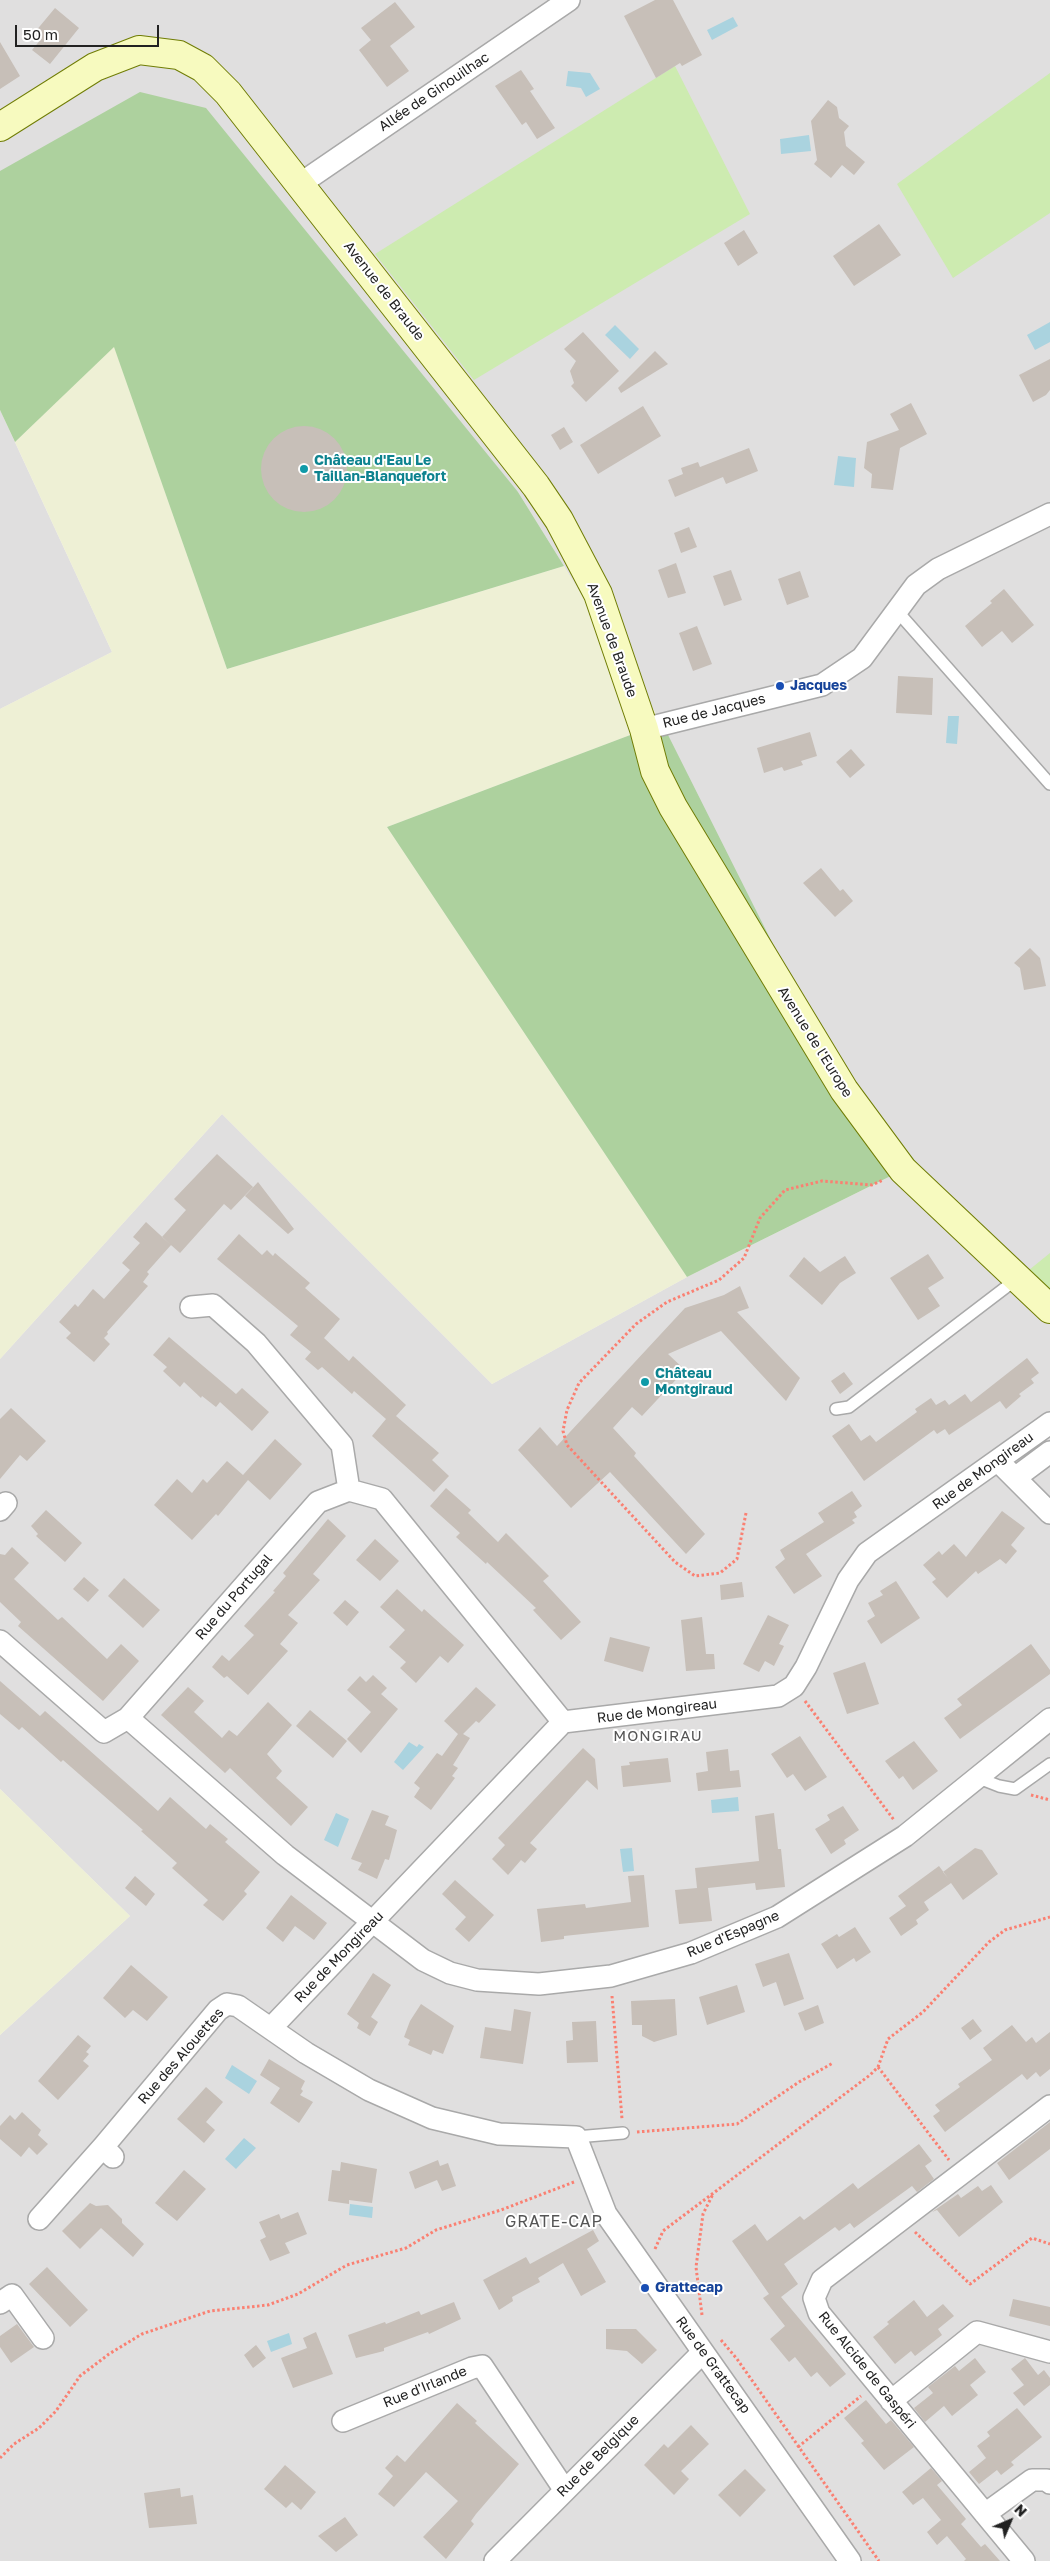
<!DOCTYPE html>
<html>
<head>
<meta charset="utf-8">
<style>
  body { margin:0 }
  #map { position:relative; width:1050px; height:2561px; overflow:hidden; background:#f2efe9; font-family:"Golos Text",sans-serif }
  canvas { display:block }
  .north { position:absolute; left:985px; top:2496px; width:50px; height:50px; -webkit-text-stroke:4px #fff; paint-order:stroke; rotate:45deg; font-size:14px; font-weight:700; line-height:20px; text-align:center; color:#222 }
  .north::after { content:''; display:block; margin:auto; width:18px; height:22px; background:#222; clip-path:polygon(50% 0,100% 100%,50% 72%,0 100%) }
  .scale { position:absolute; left:15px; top:25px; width:144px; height:22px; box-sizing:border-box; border:2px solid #222; border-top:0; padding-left:6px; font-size:15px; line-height:18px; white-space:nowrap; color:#222; -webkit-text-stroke:4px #fff; paint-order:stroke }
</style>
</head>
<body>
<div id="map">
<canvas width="1050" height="2561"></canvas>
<div class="north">N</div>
<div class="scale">50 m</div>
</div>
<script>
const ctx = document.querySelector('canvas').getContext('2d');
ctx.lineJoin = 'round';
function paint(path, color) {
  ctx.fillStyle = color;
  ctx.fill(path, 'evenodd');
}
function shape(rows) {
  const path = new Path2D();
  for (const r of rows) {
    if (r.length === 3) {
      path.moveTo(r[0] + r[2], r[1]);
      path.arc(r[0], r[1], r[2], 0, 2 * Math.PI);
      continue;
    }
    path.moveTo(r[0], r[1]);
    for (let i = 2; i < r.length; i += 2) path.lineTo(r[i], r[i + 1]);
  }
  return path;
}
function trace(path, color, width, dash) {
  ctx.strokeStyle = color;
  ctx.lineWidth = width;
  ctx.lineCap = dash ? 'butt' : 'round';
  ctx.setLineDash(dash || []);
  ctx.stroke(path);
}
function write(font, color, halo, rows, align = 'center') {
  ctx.font = font + ' "Golos Text",sans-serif';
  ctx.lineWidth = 4;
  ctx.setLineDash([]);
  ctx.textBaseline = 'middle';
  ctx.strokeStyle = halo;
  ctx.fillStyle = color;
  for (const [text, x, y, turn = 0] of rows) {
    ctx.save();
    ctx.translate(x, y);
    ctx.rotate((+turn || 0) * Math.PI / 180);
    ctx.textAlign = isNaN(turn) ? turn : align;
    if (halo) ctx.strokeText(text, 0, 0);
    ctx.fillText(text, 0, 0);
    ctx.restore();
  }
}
paint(shape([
  [0,0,1050,0,1050,2561,0,2561,0,2035,130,1916,0,1789,0,1359,222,1114,492,1384,687,1277,917,1163,872,1108,798,994,564,566,518,492,0,171],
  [0,410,112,652,0,709]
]), '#e0dfdf');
paint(shape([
  [114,346,227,669,564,566,662,723,387,827,687,1277,492,1384,222,1114,0,1359,0,709,112,652,15,442],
  [0,1789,130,1916,0,2035]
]), '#eef0d5');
paint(shape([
  [675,66,750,214,474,380,375,254],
  [1050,73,1050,213,953,278,897,184],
  [1050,1253,1050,1290,1029,1270]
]), '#cdebb0');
paint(shape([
  [140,92,206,108,518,492,564,566,227,669,114,347,15,442,0,410,0,171],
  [662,723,798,994,872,1108,917,1163,687,1277,387,827]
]), '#add19e');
paint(shape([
  [733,17,738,26,712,40,707,30],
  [568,71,590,73,600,89,586,97,581,88,566,86],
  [809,135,811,151,781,154,780,139],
  [1050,322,1050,342,1035,350,1027,335],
  [615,325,639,349,630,359,605,335],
  [838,456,856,458,854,487,834,485],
  [948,716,959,716,957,744,946,743],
  [409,1742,417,1747,419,1744,424,1747,403,1770,394,1762],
  [738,1797,739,1811,712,1813,711,1800],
  [336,1813,349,1819,338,1847,324,1840],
  [632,1848,634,1871,623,1872,620,1849],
  [232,2065,257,2081,249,2094,225,2078],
  [244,2138,256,2148,236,2169,225,2159],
  [350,2204,373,2207,372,2218,349,2215],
  [289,2333,292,2344,271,2352,267,2341]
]), '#aad3df');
paint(shape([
  [655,0,673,0,702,55,682,66,680,63,656,78,624,16],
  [395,2,415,27,390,46,409,71,387,87,359,50,371,40,361,28],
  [55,8,79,28,50,64,32,50,42,38,35,32],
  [0,42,20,76,0,89],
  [521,70,534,89,530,91,555,128,537,139,526,122,522,125,495,86],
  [828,100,837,107,839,118,849,126,844,132,846,146,865,162,854,175,842,165,831,178,814,164,817,160,811,121],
  [879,224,901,255,854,286,833,256],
  [744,230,758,253,738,266,724,243],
  [583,332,619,371,586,402,571,386,574,383,570,371,576,361,564,349],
  [655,351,668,364,621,393,618,388],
  [1050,359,1050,390,1046,395,1033,402,1019,375],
  [911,403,927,434,900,448,893,490,871,488,872,474,864,468,867,442,899,430,890,414],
  [643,406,661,436,598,474,580,445],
  [304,469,43],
  [564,427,573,442,560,450,551,435],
  [749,448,758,471,726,484,723,477,675,497,668,480,683,474,681,468,698,462,700,467],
  [689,527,697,547,681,553,674,533],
  [676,563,686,593,668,598,658,570],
  [731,570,742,600,724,606,713,576],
  [800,571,809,597,787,605,778,579],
  [1004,589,1034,625,1012,643,1002,631,982,647,965,626,992,603,990,601],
  [697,626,712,664,693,671,679,633],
  [898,676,933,678,932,715,896,713],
  [810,732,817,756,801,761,803,765,784,771,782,767,764,773,757,748],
  [851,749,865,765,850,778,836,762],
  [821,868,840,891,843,889,853,901,835,917,803,883],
  [1030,948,1040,958,1046,986,1024,990,1020,968,1014,963],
  [217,1154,253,1187,231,1210,224,1204,180,1253,162,1237,186,1210,174,1199],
  [258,1182,294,1229,288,1234,245,1196],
  [146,1222,171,1245,147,1272,149,1274,143,1282,148,1286,107,1332,108,1334,104,1338,110,1344,94,1362,66,1338,71,1333,59,1322,75,1304,78,1307,93,1289,104,1299,130,1270,122,1263,140,1243,133,1237],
  [239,1234,262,1255,267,1250,273,1256,275,1253,310,1283,305,1288,340,1319,324,1338,349,1361,353,1356,406,1405,396,1416,439,1453,432,1460,449,1476,434,1492,372,1436,386,1419,354,1391,352,1394,322,1367,318,1370,305,1359,311,1352,290,1335,298,1326,217,1259],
  [928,1254,944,1278,928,1288,940,1306,918,1320,890,1278],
  [845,1256,856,1273,840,1283,822,1305,789,1276,804,1257,820,1272],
  [740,1286,749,1308,737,1312,800,1378,786,1401,721,1331,668,1354,685,1370,642,1416,632,1407,613,1428,636,1453,634,1456,705,1534,686,1554,610,1472,571,1508,518,1450,540,1427,557,1446,685,1308,724,1295],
  [169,1337,236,1394,242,1388,269,1412,252,1431,220,1402,216,1407,202,1396,201,1398,184,1382,180,1387,163,1371,167,1367,153,1355],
  [1027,1358,1039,1373,1031,1379,1034,1383,1019,1394,1021,1396,1006,1409,1000,1401,949,1435,945,1429,937,1434,934,1430,864,1481,832,1436,849,1424,861,1441,870,1435,876,1442,917,1412,915,1409,931,1398,936,1405,945,1400,949,1405,965,1394,971,1402],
  [844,1372,853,1384,840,1394,831,1381],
  [11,1408,46,1441,27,1461,20,1455,0,1479,0,1419],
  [275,1439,302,1464,270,1500,248,1480,218,1516,216,1514,192,1540,154,1505,177,1479,192,1493,203,1479,207,1483,227,1461,243,1475],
  [446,1488,471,1510,468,1513,498,1542,506,1533,549,1576,543,1581,581,1622,561,1640,533,1610,536,1608,487,1562,486,1564,456,1537,460,1533,430,1506],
  [852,1491,862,1506,854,1512,857,1517,852,1520,855,1523,806,1554,822,1576,794,1594,775,1567,785,1559,780,1550,824,1522,818,1513],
  [46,1510,82,1543,65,1562,36,1536,38,1534,31,1526],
  [1002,1511,1025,1528,1011,1545,1017,1551,1006,1564,1000,1559,978,1574,976,1571,947,1598,932,1582,936,1579,923,1565,939,1551,942,1555,954,1544,966,1557],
  [328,1519,346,1536,313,1574,320,1580,288,1615,298,1623,280,1644,288,1651,248,1695,227,1676,224,1678,212,1667,222,1655,229,1661,254,1635,244,1626,275,1592,273,1591,286,1576,283,1573],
  [375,1539,399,1561,380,1581,356,1560],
  [12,1547,29,1563,14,1579,58,1620,62,1617,107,1659,121,1644,139,1661,103,1701,18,1626,21,1622,0,1602,0,1554,5,1555],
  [84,1577,99,1590,88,1602,73,1589],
  [124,1578,160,1610,143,1628,108,1596],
  [896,1581,920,1618,881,1644,867,1621,875,1616,868,1603,883,1595,880,1591],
  [742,1582,744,1597,721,1600,720,1585],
  [397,1589,422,1612,424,1609,464,1645,448,1663,440,1656,416,1683,400,1668,406,1662,389,1647,405,1630,380,1607],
  [345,1600,359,1612,347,1626,333,1613],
  [768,1615,789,1625,779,1644,784,1646,774,1666,765,1661,759,1672,743,1664],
  [702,1617,706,1654,714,1654,715,1669,686,1671,681,1620],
  [610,1637,650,1647,643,1672,604,1661],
  [1031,1644,1050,1670,1050,1674,960,1739,944,1718,962,1705,957,1699],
  [865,1662,879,1704,847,1714,833,1673],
  [373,1675,387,1688,381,1694,398,1709,361,1753,347,1739,371,1712,347,1690,360,1676,366,1682],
  [0,1681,40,1716,45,1711,158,1811,170,1797,206,1829,210,1824,228,1839,225,1842,260,1872,244,1891,247,1894,223,1921,203,1905,208,1900,172,1868,177,1863,141,1831,143,1830,63,1760,61,1762,22,1727,19,1730,0,1714],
  [188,1687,204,1701,194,1712,222,1738,229,1730,237,1736,268,1702,292,1725,267,1754,282,1771,276,1778,308,1807,291,1826,230,1768,225,1773,161,1715],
  [476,1687,496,1705,479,1723,476,1721,463,1734,470,1738,453,1765,458,1768,452,1776,455,1778,431,1810,414,1797,420,1788,414,1783,437,1753,442,1756,458,1734,444,1721],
  [310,1710,347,1741,333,1758,296,1726],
  [800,1736,827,1777,805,1791,793,1774,787,1778,771,1754],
  [914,1741,938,1771,913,1790,903,1776,899,1779,885,1761],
  [583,1748,595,1759,598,1790,587,1780,530,1843,537,1849,525,1863,521,1860,508,1875,492,1859,505,1845,498,1838],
  [728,1749,730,1771,739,1770,741,1787,698,1791,696,1773,708,1771,706,1752],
  [668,1758,671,1782,623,1787,621,1766,630,1765,629,1762],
  [843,1806,859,1830,844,1840,846,1844,831,1854,815,1829,830,1820,827,1815],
  [372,1810,389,1816,385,1825,397,1830,389,1860,385,1859,377,1879,358,1870,362,1863,351,1859],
  [774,1813,778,1849,781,1849,785,1887,756,1890,755,1883,708,1888,712,1921,679,1924,675,1890,697,1888,695,1868,759,1861,755,1816],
  [975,1848,982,1850,998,1874,963,1900,951,1883,924,1902,929,1910,916,1920,918,1924,901,1936,889,1918,906,1906,898,1896,939,1866,948,1878,943,1872],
  [644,1875,649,1927,564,1936,564,1939,541,1942,537,1909,585,1904,586,1908,631,1902,628,1876],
  [135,1876,155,1894,146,1906,125,1888],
  [455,1880,494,1915,469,1942,455,1929,466,1917,442,1894],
  [291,1895,327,1923,314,1940,295,1926,283,1942,266,1928],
  [855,1927,871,1952,856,1962,854,1958,837,1969,821,1944,837,1934,839,1937],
  [789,1953,804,1999,784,2006,776,1982,763,1987,755,1964],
  [131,1965,168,1997,147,2021,133,2010,125,2018,103,1998],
  [373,1973,391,1985,371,2017,378,2022,370,2036,357,2028,359,2023,347,2014],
  [737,1985,745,2012,707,2025,699,1997],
  [675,1999,677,2035,654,2042,642,2036,642,2025,632,2025,631,2001],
  [421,2004,454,2026,443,2054,433,2050,431,2055,408,2045,410,2040,404,2037,410,2021],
  [818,2005,824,2023,805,2031,798,2013],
  [514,2009,531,2012,523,2064,480,2058,485,2027,511,2031],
  [973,2019,982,2031,970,2040,961,2028],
  [596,2021,598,2062,567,2063,566,2041,573,2040,572,2022],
  [1012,2025,1026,2042,1032,2037,1036,2043,1050,2032,1050,2069,1040,2077,1036,2072,1027,2080,1022,2074,945,2132,933,2116,940,2111,935,2105,960,2087,958,2084,992,2060,983,2048],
  [78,2035,91,2046,86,2052,89,2054,83,2061,89,2066,58,2100,38,2081],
  [269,2059,305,2081,301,2089,303,2091,300,2095,313,2102,299,2123,270,2103,280,2088,260,2075],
  [206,2087,223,2102,206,2122,215,2130,204,2143,177,2119],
  [22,2112,41,2130,38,2135,48,2144,37,2155,29,2147,21,2157,0,2139,0,2126,10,2115,15,2120],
  [1050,2122,1050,2149,1009,2180,997,2163],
  [919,2144,932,2161,925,2166,934,2179,917,2192,912,2186,854,2228,850,2223,839,2231,835,2227,784,2264,798,2284,781,2297,846,2374,830,2387,817,2372,811,2377,795,2357,789,2362,770,2339,785,2326,763,2298,769,2294,732,2241,755,2224,767,2241,800,2216,804,2220,853,2183,858,2189],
  [438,2160,440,2166,448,2163,456,2186,442,2191,437,2180,415,2189,409,2172],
  [341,2162,377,2169,372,2203,349,2200,349,2204,328,2201,332,2170,340,2171],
  [184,2170,206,2189,177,2221,155,2203],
  [991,2185,1003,2202,959,2237,937,2210,932,2212,958,2194,961,2198,978,2186,982,2191],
  [90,2203,96,2206,108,2205,122,2219,122,2223,144,2244,133,2257,101,2228,80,2249,62,2231],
  [298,2212,307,2234,285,2243,290,2253,270,2261,260,2240,266,2237,259,2222,279,2214,281,2219],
  [593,2230,599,2241,587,2249,606,2282,581,2296,563,2263,538,2278,540,2282,512,2297,513,2301,499,2310,483,2280,526,2257,530,2264],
  [47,2267,88,2310,70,2327,29,2284],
  [1013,2299,1050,2307,1050,2326,1009,2316],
  [914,2300,927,2317,943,2304,954,2316,938,2329,942,2335,915,2356,911,2351,895,2364,873,2337,889,2324,887,2322],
  [454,2302,461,2319,429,2334,428,2332,384,2348,384,2351,356,2358,348,2335,385,2322,386,2324,419,2311,421,2315],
  [17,2324,34,2347,11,2363,0,2347,0,2336],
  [606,2329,636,2329,657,2350,642,2364,627,2351,606,2349],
  [316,2332,333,2374,293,2388,281,2358,307,2348,303,2338],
  [256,2345,266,2358,253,2368,244,2355],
  [975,2358,986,2372,970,2385,978,2395,952,2416,944,2406,925,2422,914,2408,933,2393,928,2387,955,2366,959,2371],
  [1025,2358,1038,2375,1044,2370,1050,2378,1050,2385,1024,2406,1013,2393,1024,2385,1011,2369],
  [866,2400,886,2424,891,2420,914,2447,884,2470,861,2443,864,2441,844,2418],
  [457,2403,477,2421,475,2423,519,2464,476,2514,471,2521,474,2524,446,2559,423,2537,458,2501,426,2472,394,2507,378,2494,393,2476,385,2468,397,2455,405,2462],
  [1017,2408,1042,2437,1011,2462,1014,2465,1001,2475,997,2470,979,2484,969,2472,986,2458,977,2446,990,2436,987,2432],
  [691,2425,709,2444,681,2471,689,2479,674,2495,644,2465,664,2444,668,2448],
  [285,2465,316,2492,301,2510,292,2502,286,2508,264,2489],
  [931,2468,942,2481,937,2485,966,2519,961,2524,981,2547,985,2544,1000,2561,964,2561,966,2559,947,2536,937,2545,927,2532,941,2520,923,2498,913,2505,902,2492],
  [745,2469,766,2490,740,2517,718,2495],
  [180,2488,181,2497,193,2495,197,2524,149,2528,144,2493],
  [345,2517,358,2535,336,2552,318,2536]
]), '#c7bfb8');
const lane = shape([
  [897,611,1050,784],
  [836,1409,849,1407,1018,1278],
  [976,1777,999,1786,1015,1789,1050,1764],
  [576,2137,623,2133]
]);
const street = shape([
  [300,184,569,0],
  [644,729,822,685,862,658,916,585,938,569,1050,514],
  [191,1307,213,1305,256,1343,342,1445,349,1490],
  [998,1461,1050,1513],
  [1015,1478,1050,1452],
  [0,1510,6,1503],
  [0,1641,104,1732,128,1718],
  [563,1722,382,1499,349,1490,318,1502,128,1718,285,1855,423,1960,450,1973,477,1980,539,1984,611,1976,691,1953,777,1917,905,1836,1050,1719],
  [271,2028,563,1722,778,1696,794,1686,806,1667,848,1580,867,1553,1050,1423],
  [113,2157,103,2147,218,2010,227,2004,238,2006,306,2053,369,2090,432,2118,499,2134,576,2137,606,2214,850,2561],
  [39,2219,103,2147],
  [0,2303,12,2295,43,2338],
  [891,2401,977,2332,1050,2352],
  [343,2421,472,2368,482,2366,564,2489],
  [985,2514,1032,2480,1047,2480,1050,2483],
  [495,2561,703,2352],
  [1024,2561,819,2313,814,2298,822,2280,1050,2106]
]);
const secondary = shape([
  [0,127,95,67,139,50,179,55,203,68,228,93,536,486,559,520,598,594,644,729,655,771,673,807,844,1090,903,1170,1050,1309]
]);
trace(lane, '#a9a9a9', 14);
trace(street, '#a9a9a9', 24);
trace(secondary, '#707d05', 30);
trace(shape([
  [746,1513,737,1559,720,1573,695,1576,675,1562,567,1445,563,1431,567,1410,579,1383,636,1324,667,1302,719,1280,744,1258,760,1218,785,1190,822,1181,872,1185,883,1180],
  [805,1701,894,1820],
  [1031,1795,1050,1800],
  [612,1996,622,2119],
  [878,2067,949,2160],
  [637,2132,737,2124,799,2082,833,2063],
  [915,2232,970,2284,1032,2238,1050,2244],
  [655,2249,663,2231,870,2075,878,2067,888,2039,923,2012,989,1942,1005,1930,1050,1917],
  [702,2315,696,2267,703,2214,713,2194],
  [721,2340,737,2359,879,2561],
  [798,2447,861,2396],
  [0,2458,14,2444,39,2428,56,2411,80,2376,109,2354,142,2334,210,2311,268,2305,298,2294,347,2265,406,2248,436,2230,501,2210,574,2182]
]), '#fa8072', 3, [2.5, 2.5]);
trace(lane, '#fff', 11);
trace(street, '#fff', 21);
trace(secondary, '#f7fabf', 28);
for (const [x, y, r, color] of [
  [304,469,5,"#0f9aa8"],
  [780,686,5,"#1a4fb4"],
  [645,1382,5,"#0f9aa8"],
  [645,2288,5,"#1a4fb4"]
]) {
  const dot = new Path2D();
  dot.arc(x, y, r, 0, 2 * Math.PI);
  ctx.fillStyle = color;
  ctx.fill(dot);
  trace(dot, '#fff', 2);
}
write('14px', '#222', '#fff', [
  ["Allée de Ginouilhac",434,92,-34],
  ["Avenue de Braude",384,291,52],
  ["Avenue de Braude",612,640,70],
  ["Rue de Jacques",714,711,-14],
  ["Avenue de l'Europe",815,1042,58],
  ["Rue de Mongireau",983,1471,-36],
  ["Rue du Portugal",234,1597,-49],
  ["Rue de Mongireau",657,1711,-7],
  ["Rue d'Espagne",733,1934,-23],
  ["Rue de Mongireau",339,1957,-46],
  ["Rue des Alouettes",181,2056,-49],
  ["Rue de Grattecap",713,2365,54],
  ["Rue Alcide de Gaspéri",867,2370,51],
  ["Rue d'Irlande",425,2387,-22],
  ["Rue de Belgique",598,2456,-45]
]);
write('bold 14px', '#0d838f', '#fff', [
  ["Château d'Eau Le",314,461],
  ["Taillan-Blanquefort",314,477],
  ["Château",655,1374],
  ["Montgiraud",655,1390]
], 'left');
write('bold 14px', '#164399', '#fff', [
  ["Jacques",790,686],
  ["Grattecap",655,2288]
], 'left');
ctx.letterSpacing = '1px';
write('15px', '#555', '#fff', [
  ["MONGIRAU",658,1736]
]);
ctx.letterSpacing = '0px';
ctx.letterSpacing = '1px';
write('16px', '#555', '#fff', [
  ["GRATE-CAP",554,2222]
]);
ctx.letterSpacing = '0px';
</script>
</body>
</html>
